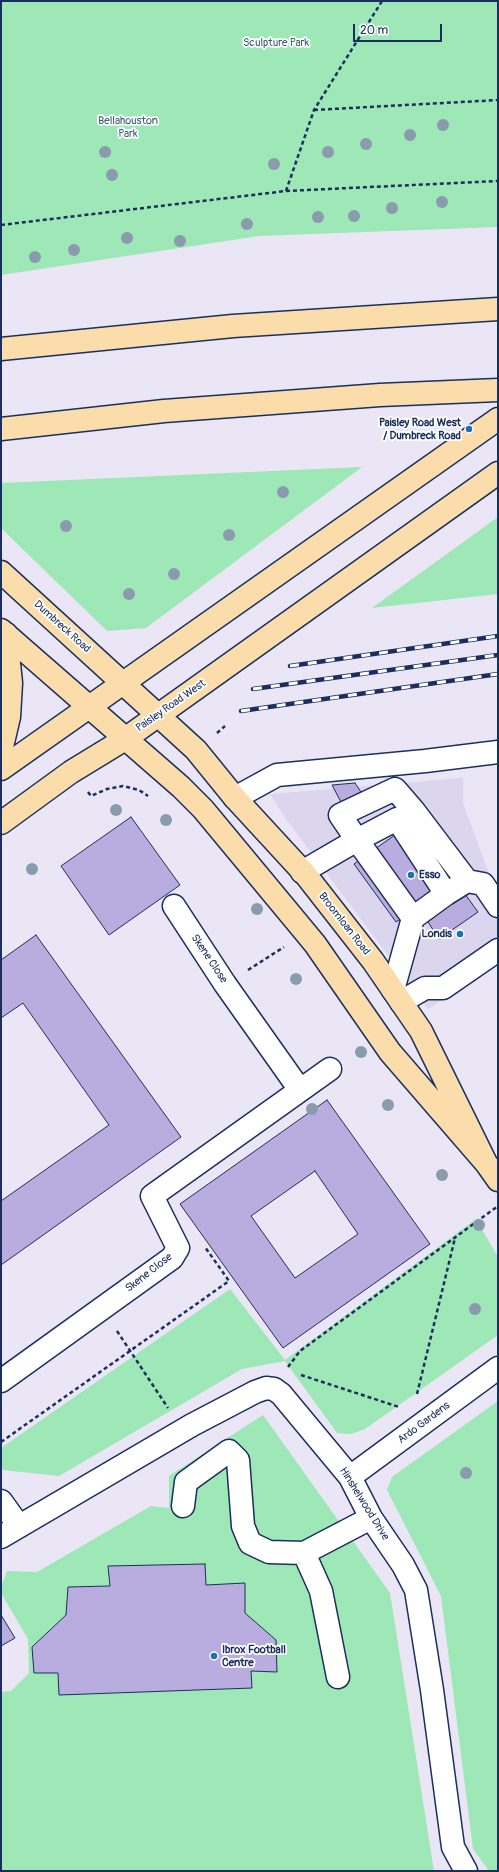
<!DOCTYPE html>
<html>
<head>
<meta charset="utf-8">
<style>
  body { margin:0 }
  #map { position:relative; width:499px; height:1872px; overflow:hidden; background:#eae6f5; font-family:Pangolin,sans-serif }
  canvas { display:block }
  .frame { position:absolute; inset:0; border:2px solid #1b2f5e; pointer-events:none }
  .scale { position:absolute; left:353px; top:24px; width:89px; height:18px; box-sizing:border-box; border:2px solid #1b2f5e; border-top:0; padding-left:5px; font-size:12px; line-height:14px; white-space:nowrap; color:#1b2f5e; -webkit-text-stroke:3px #fff; paint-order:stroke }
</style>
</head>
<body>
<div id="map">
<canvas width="499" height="1872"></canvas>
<div class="frame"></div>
<div class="scale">20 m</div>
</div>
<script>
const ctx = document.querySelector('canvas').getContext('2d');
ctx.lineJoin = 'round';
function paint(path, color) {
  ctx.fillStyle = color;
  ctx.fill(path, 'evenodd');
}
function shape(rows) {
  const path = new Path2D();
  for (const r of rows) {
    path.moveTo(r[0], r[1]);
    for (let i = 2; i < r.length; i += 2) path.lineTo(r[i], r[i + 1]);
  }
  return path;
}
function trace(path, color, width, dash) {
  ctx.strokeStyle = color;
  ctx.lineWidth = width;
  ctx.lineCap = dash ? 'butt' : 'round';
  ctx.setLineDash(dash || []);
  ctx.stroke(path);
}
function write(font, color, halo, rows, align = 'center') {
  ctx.font = font + ' Pangolin,sans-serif';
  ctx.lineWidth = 3.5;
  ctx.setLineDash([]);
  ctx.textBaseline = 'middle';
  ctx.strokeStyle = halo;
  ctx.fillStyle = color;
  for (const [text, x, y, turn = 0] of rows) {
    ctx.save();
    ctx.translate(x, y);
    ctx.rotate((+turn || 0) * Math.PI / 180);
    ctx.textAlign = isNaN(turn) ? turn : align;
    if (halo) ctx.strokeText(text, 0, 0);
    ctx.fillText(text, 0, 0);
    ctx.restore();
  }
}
paint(shape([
  [463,778,463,803,488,871,498,885,498,962,428,1009,284,816,270,794]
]), '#dbd5ee');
paint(shape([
  [1,1,498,1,498,227,259,236,1,275],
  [362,467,146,628,107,631,1,528,1,483],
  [498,517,498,594,372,608],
  [476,1219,498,1257,498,1335,365,1429,351,1434,337,1433,285,1361,242,1369,59,1476,3,1470,1,1467,1,1448,230,1289,285,1360],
  [498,1401,498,1871,489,1871,473,1849,441,1596,387,1490,392,1477],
  [263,1415,390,1593,434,1871,1,1871,1,1692,11,1691,29,1673,28,1639,1,1593,1,1587,7,1571,37,1572,151,1506,169,1508,169,1476]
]), '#9ee7b6');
const building = shape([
  [355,783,361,792,341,802,332,785,355,783],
  [131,817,180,885,109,935,61,866,131,817],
  [413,822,478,912,439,939,419,908,396,922,354,864,413,822],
  [36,935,181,1137,1,1265,1,1201,109,1125,23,1003,1,1018,1,960,36,935],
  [327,1100,430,1244,283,1348,180,1204,327,1100],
  [315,1171,358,1234,295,1278,251,1216,315,1171],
  [205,1564,206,1585,245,1583,245,1613,276,1640,277,1672,251,1671,252,1688,59,1695,58,1673,34,1673,32,1647,66,1615,68,1587,110,1586,108,1566,205,1564],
  [1,1615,15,1638,1,1646,1,1615]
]);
paint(building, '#b8adde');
trace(building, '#1b2f5e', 1);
const minor = shape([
  [235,798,277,775,425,761,498,752],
  [402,817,414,811,467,881,446,894],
  [302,872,357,840,413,918,393,990],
  [467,881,483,884,498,906],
  [174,906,225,984,300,1090],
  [413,918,446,894,397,819,357,840,340,815,395,789,414,811],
  [401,1002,425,988,443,988,498,950],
  [1,1381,172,1258,178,1248,152,1196,330,1069],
  [350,1477,498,1368],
  [1,1501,19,1526],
  [183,1506,186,1482,229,1451,238,1460,243,1526,250,1543,269,1552,304,1553],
  [1,1537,192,1425,255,1392,266,1388,274,1389,281,1394,350,1477,371,1518,403,1565,416,1590,432,1690,453,1847,466,1871],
  [338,1677,321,1591,304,1553,371,1518]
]);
const major = shape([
  [1,572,196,750,235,798,305,874,373,961,421,1031,486,1163],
  [1,630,181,787,203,809,315,944,390,1052,486,1163,498,1180],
  [1,751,9,717,11,683,6,634],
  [1,769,498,419],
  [1,823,71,772,125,739,498,473]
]);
const highway = shape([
  [1,349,233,326,498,309],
  [1,429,164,411,380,395,498,390],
  [1,633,6,634]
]);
trace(minor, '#1b2f5e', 25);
trace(major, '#1b2f5e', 25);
trace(highway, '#1b2f5e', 25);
trace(shape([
  [314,110,498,100],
  [286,191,314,110,382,1],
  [1,225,286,191,498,181],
  [217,733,225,726],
  [88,792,91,796,107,789,123,786,139,790,148,796],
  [248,970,284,947],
  [117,1331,168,1408],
  [288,1367,300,1351,498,1206],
  [301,1375,399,1407],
  [417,1394,455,1238],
  [1,1442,229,1281,205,1247]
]), '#1b2f5e', 2.5, [4, 3]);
trace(minor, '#fff', 22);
trace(major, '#fbddab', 22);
trace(highway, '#fbddab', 22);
const rail = shape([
  [290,666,498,636],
  [253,689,498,655],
  [241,711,498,674]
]);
trace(rail, '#1b2f5e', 4.5);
trace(rail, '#fff', 3, [9]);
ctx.fillStyle = '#8a9bae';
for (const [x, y] of [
  [443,125],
  [410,135],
  [366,144],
  [105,152],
  [328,152],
  [274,164],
  [112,175],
  [442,202],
  [392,208],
  [354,216],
  [318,217],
  [247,224],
  [127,238],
  [180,241],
  [74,250],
  [35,257],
  [283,492],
  [66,526],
  [229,535],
  [174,574],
  [129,594],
  [116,810],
  [166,820],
  [32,869],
  [257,909],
  [296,979],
  [361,1052],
  [388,1105],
  [312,1109],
  [442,1175],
  [479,1225],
  [475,1309],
  [466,1473]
]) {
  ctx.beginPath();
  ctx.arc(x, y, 6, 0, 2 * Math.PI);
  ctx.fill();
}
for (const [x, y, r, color] of [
  [469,429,4,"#1f6fb2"],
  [411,875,4,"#1f6fb2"],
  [460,934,4,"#1f6fb2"],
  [214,1656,4,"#1f6fb2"]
]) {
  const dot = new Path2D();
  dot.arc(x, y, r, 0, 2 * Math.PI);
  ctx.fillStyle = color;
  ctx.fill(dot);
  trace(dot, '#fff', 1.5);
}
write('11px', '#3c5d74', '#fff', [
  ["Sculpture Park",276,43],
  ["Bellahouston",128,121],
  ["Park",128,134]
]);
write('bold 11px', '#1b2f5e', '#fff', [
  ["Paisley Road West",461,423],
  ["/ Dumbreck Road",461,436],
  ["Esso",419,875,"left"],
  ["Londis",452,934],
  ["Ibrox Football",222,1650,"left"],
  ["Centre",222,1663,"left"]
], 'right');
write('11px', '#1b2f5e', '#fff', [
  ["Dumbreck Road",62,627,42],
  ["Paisley Road West",171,706,-35],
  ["Broomloan Road",344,924,52],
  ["Skene Close",209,959,56],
  ["Skene Close",149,1273,-38],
  ["Ardo Gardens",424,1423,-37],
  ["Hinshelwood Drive",364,1504,58]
]);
</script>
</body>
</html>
